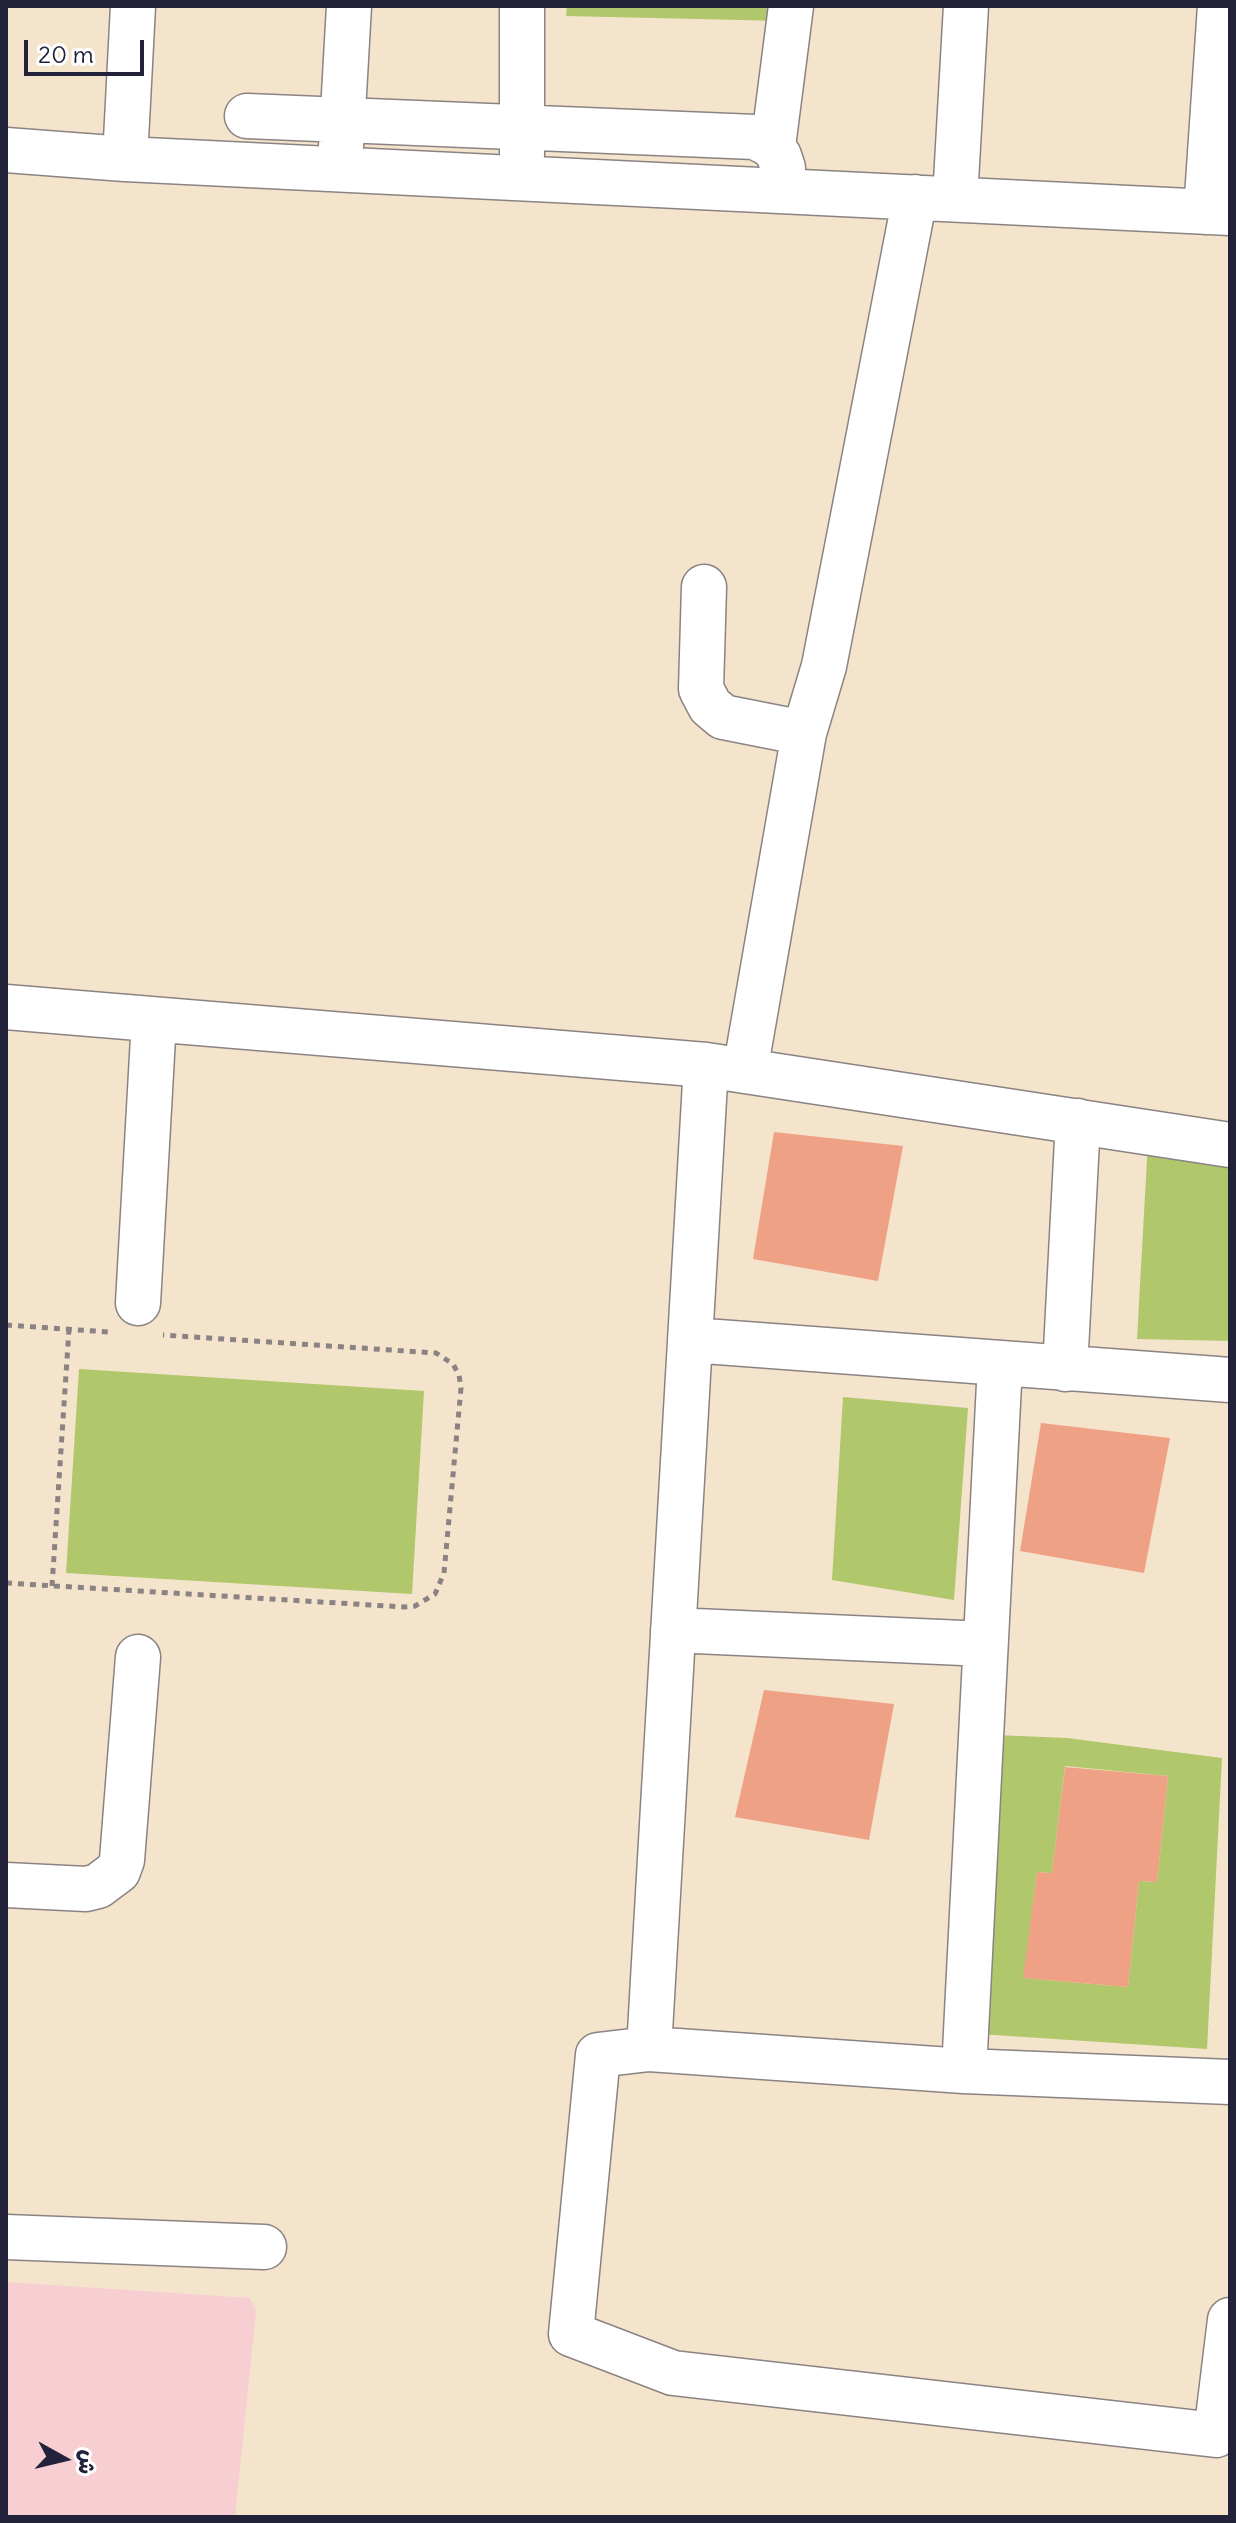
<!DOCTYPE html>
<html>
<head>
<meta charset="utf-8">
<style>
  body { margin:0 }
  #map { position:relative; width:1236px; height:2523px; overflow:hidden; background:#f4e4cb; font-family:Delius,"Playpen Sans Arabic",sans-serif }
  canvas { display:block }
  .frame { position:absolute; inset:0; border:8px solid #22223b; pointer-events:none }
  .north { position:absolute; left:24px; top:2419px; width:80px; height:80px; -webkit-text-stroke:6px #fff; paint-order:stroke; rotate:98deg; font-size:22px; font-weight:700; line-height:32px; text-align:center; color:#22223b }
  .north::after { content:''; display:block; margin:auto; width:28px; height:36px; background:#22223b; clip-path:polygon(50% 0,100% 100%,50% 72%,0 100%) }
  .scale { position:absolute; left:24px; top:40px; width:120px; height:36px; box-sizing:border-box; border:4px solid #22223b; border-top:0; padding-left:10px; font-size:24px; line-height:28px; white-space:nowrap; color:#22223b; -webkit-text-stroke:6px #fff; paint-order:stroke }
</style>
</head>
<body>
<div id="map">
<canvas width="1236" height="2523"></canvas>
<div class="frame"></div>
<div class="north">ش</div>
<div class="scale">20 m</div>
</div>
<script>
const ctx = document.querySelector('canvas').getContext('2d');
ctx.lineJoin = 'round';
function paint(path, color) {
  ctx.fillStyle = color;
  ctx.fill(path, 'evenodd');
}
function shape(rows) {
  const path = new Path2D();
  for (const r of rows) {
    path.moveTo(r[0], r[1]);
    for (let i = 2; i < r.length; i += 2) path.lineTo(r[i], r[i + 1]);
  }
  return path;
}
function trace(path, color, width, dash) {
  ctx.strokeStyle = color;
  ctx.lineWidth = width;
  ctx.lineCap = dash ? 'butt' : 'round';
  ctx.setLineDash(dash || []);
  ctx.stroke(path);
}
paint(shape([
  [6,2282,250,2298,256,2311,235,2517,6,2517]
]), '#f7cfd3');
paint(shape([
  [567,6,785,6,784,21,566,16],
  [1148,1141,1230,1157,1230,1341,1137,1339],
  [79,1369,424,1391,412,1594,66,1573],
  [843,1397,968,1408,954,1600,832,1580],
  [995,1735,1067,1738,1222,1758,1207,2049,979,2034],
  [1065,1766,1168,1776,1157,1882,1139,1881,1128,1987,1024,1978,1037,1872,1052,1873]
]), '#b0c76c');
paint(shape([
  [774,1132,903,1146,878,1281,753,1259],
  [1041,1423,1170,1438,1144,1573,1020,1551],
  [764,1690,894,1704,869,1840,735,1817],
  [1065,1767,1168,1776,1157,1882,1139,1881,1128,1987,1023,1978,1037,1872,1052,1873]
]), '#efa185');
const minor = shape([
  [247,116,755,137,773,146,779,156,783,168,781,190],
  [773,146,791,6],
  [341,147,349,6],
  [6,150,125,159,1230,213],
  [522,155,522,6],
  [125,159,133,6],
  [955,199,966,6],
  [1206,212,1220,6],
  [704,587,701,689,710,706,723,717,804,733],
  [6,1007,706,1065,1230,1145],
  [706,1065,649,2049,964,2071,1230,2082],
  [745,1071,804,733,824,666,915,197],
  [138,1303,154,1020],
  [691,1340,1230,1380],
  [1065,1369,1078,1121],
  [673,1630,985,1644],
  [6,1885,86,1889,98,1886,118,1871,122,1860,138,1657],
  [649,2049,598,2055,571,2334,673,2373,1216,2435,1230,2320],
  [964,2071,1000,1364],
  [6,2237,264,2247]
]);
trace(minor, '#8b8383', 47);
trace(shape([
  [6,1325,109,1332],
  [6,1583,404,1607,415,1606,435,1594,444,1573,461,1388,459,1375,453,1364,436,1353,163,1335],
  [52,1586,69,1329]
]), '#8b8383', 5, [6, 6]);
trace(minor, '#fff', 44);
</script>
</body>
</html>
